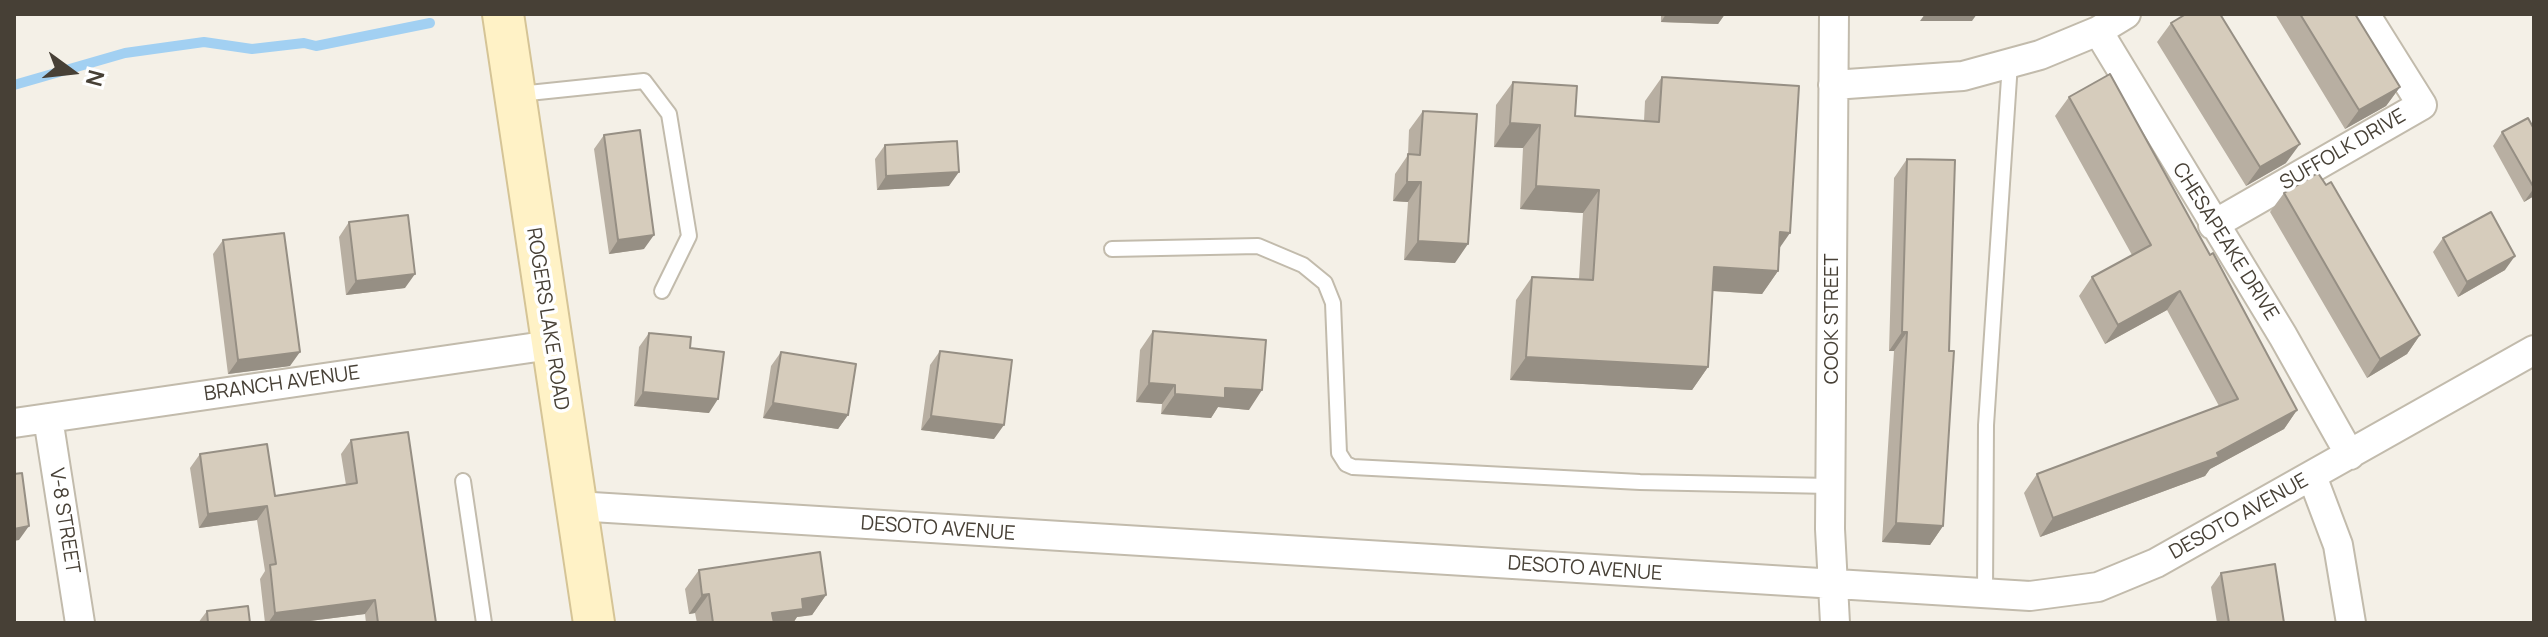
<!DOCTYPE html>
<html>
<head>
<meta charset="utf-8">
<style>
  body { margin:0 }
  #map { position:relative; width:2548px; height:637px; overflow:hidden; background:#f4f0e7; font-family:Manrope,sans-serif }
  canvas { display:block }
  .frame { position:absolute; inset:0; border:16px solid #474036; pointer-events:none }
  .north { position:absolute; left:32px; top:32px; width:80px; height:80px; -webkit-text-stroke:6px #fff; paint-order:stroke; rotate:105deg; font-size:22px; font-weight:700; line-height:32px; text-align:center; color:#474036 }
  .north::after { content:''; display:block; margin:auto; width:28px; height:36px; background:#474036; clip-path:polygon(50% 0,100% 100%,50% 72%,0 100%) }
</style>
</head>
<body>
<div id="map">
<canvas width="2548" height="637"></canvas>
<div class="frame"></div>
<div class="north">N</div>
</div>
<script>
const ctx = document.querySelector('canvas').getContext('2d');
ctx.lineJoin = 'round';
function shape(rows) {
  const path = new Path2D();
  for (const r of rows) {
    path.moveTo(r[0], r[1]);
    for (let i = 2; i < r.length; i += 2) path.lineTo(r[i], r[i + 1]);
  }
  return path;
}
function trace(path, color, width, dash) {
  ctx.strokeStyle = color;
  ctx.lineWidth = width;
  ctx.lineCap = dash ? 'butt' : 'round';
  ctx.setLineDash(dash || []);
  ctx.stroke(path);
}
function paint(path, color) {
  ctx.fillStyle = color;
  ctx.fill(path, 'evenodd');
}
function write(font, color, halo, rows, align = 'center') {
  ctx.font = font + ' Manrope,sans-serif';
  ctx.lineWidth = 7;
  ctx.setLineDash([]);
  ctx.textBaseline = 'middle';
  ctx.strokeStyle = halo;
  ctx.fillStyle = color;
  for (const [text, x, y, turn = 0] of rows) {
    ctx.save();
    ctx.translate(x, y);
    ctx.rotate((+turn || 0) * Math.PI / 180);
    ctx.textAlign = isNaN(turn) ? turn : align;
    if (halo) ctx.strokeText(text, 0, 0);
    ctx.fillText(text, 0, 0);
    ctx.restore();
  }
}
trace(shape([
  [14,85,125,53,204,42,252,49,304,43,316,46,430,23]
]), '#a2d0f2', 10);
const lane = shape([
  [519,94,644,81,669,114,689,236,662,291],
  [1112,249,1258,246,1303,265,1325,283,1333,303,1339,453,1346,464,1353,467,1640,482,1830,486],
  [463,481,484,623],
  [1985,593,1986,425,2010,63]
]);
const street = shape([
  [1834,14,1830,529,1835,623],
  [2098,31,2283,336,2350,455],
  [1833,85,1963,76,2040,55,2098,31,2126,14],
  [2213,225,2422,105,2365,14],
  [48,418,80,623],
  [14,423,551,345],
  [2312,476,2338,545,2351,623],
  [576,506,2030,596,2098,587,2156,563,2534,350]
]);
const secondary = shape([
  [503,14,594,623]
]);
trace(lane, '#c2bbac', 18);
trace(street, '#c2bbac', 32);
trace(secondary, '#d5c496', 44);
trace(lane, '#fff', 14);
trace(street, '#fff', 28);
trace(secondary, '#fff2c6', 40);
paint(shape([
  [1661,14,1725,14,1718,24,1661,22],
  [2275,14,2355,14,2400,87,2386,106,2345,129],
  [2171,23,2286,163,2246,186,2157,42],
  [1662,77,1779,249,1778,271,1762,294,1713,291,1708,367,1692,390,1510,380,1516,300,1532,277,1579,279,1583,213,1520,209,1523,148,1494,147,1496,105,1513,82,1575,116,1644,121,1645,101],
  [2069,97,2297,410,2284,429,2210,469,2205,476,2040,537,2024,493,2037,474,2219,406,2167,310,2105,344,2079,296,2092,277,2132,255,2055,116],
  [1423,111,1455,263,1404,260,1408,202,1393,201,1395,174,1408,155,1409,130],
  [2534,129,2534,196,2524,202,2493,146,2502,132],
  [604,135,644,249,609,254,594,149],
  [885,145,949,186,877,190,875,159],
  [1907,159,1943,526,1930,545,1882,542,1894,351,1889,351,1894,178],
  [2284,193,2420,335,2407,354,2367,378,2270,212],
  [349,222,405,288,346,295,339,237],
  [2443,238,2505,270,2458,297,2433,252],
  [223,240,290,366,228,374,213,254],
  [1153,331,1249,410,1218,407,1211,418,1161,414,1162,404,1136,402,1140,350],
  [649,333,690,348,709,413,634,406,639,347],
  [940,351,994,439,921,430,930,365],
  [781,352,848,415,838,429,763,418,771,366],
  [351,440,436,623,366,623,365,614,294,623,265,623,260,579,265,571,257,520,199,528,190,468,200,454,275,496,346,485,341,454],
  [699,570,826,595,812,615,797,617,793,623,697,623,695,613,689,614,685,589],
  [2221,573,2284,623,2217,623,2211,587],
  [207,611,250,623,198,623]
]), '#b8afa2');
paint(shape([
  [1666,14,1725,14,1718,24,1661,22],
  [1925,14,1977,14,1972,21,1920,21],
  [2400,87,2386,106,2345,129,2359,110],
  [1510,123,1540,125,1523,148,1494,147],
  [2300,144,2286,163,2246,186,2260,167],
  [959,172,949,186,877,190,886,176],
  [1407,182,1421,182,1408,202,1393,201],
  [1536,186,1599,190,1583,213,1520,209],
  [2534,188,2534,196,2524,202],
  [1780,232,1790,233,1774,256],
  [654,235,644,249,609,254,618,240],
  [1418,241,1468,244,1455,263,1404,260],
  [2515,256,2505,270,2458,297,2467,282],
  [1714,267,1778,271,1762,294,1698,290],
  [415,274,405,288,346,295,356,281],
  [2180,291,2167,310,2105,344,2118,325],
  [1902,332,1907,332,1894,351,1889,351],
  [2420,335,2407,354,2367,378,2380,359],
  [300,352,290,366,228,374,238,360],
  [1526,357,1708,367,1692,390,1510,380],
  [1149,383,1175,385,1162,404,1136,402],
  [1225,388,1262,390,1249,410,1218,407,1211,418,1161,414,1175,394],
  [643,392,718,399,709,413,634,406],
  [773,403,848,415,838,429,763,418],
  [2297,410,2284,429,2210,469,2205,476,2040,537,2053,518,2217,453],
  [931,416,1004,425,994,439,921,430],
  [267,506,257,520,199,528,208,514],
  [1896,523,1943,526,1930,545,1882,542],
  [29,526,19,540,14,541,14,529],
  [709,594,695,613,689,614,702,595],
  [826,595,812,615,797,617,793,623,765,623,772,613,802,599],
  [375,600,365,614,294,623,268,623,275,613]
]), '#968f84');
const building = shape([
  [2186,14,2220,14,2300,144,2260,167,2171,23,2186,14],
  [2300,14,2355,14,2400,87,2359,110,2300,14],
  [2110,74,2210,255,2213,253,2297,410,2217,453,2219,457,2053,518,2037,474,2238,399,2180,291,2118,325,2092,277,2151,245,2069,97,2110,74],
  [1662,77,1799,86,1790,233,1780,232,1778,271,1714,267,1708,367,1526,357,1532,277,1593,280,1599,190,1536,186,1540,125,1510,123,1513,82,1577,86,1575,116,1659,122,1662,77],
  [1423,111,1477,114,1468,244,1418,241,1421,182,1407,182,1408,154,1420,155,1423,111],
  [2528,118,2534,129,2534,188,2502,132,2528,118],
  [640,130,654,235,618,240,604,135,640,130],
  [957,141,959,172,886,176,885,145,957,141],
  [1907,159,1955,160,1949,351,1954,351,1943,526,1896,523,1907,332,1902,332,1907,159],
  [2318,173,2326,185,2331,182,2420,335,2380,359,2284,193,2318,173],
  [2491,212,2515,256,2467,282,2443,238,2491,212],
  [408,215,415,274,356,281,349,222,408,215],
  [284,233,300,352,238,360,223,240,284,233],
  [1153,331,1266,340,1262,390,1225,388,1225,398,1175,394,1175,385,1149,383,1153,331],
  [649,333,691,337,690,348,724,352,718,399,643,392,649,333],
  [940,351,1012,360,1004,425,931,416,940,351],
  [781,352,856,364,848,415,773,403,781,352],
  [408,432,436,623,378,623,375,600,275,613,270,565,276,564,267,506,208,514,200,454,267,444,275,496,357,483,351,440,408,432],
  [22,473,29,526,14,529,14,474,22,473],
  [820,552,826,595,802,599,803,609,772,613,774,623,713,623,709,594,702,595,699,570,820,552],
  [2275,564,2284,623,2229,623,2221,573,2275,564],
  [248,606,250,623,208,623,207,611,248,606]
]);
paint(building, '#d6ccbc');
trace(building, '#968f84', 2);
write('20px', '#474036', '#fff', [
  ["SUFFOLK DRIVE",2343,150,-30],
  ["CHESAPEAKE DRIVE",2225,242,58],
  ["ROGERS LAKE ROAD",547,319,81],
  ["COOK STREET",1832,319,-90],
  ["BRANCH AVENUE",282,384,-8],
  ["DESOTO AVENUE",2239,517,-29],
  ["V-8 STREET",64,521,81],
  ["DESOTO AVENUE",938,529,4],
  ["DESOTO AVENUE",1585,569,4]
]);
</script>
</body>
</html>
